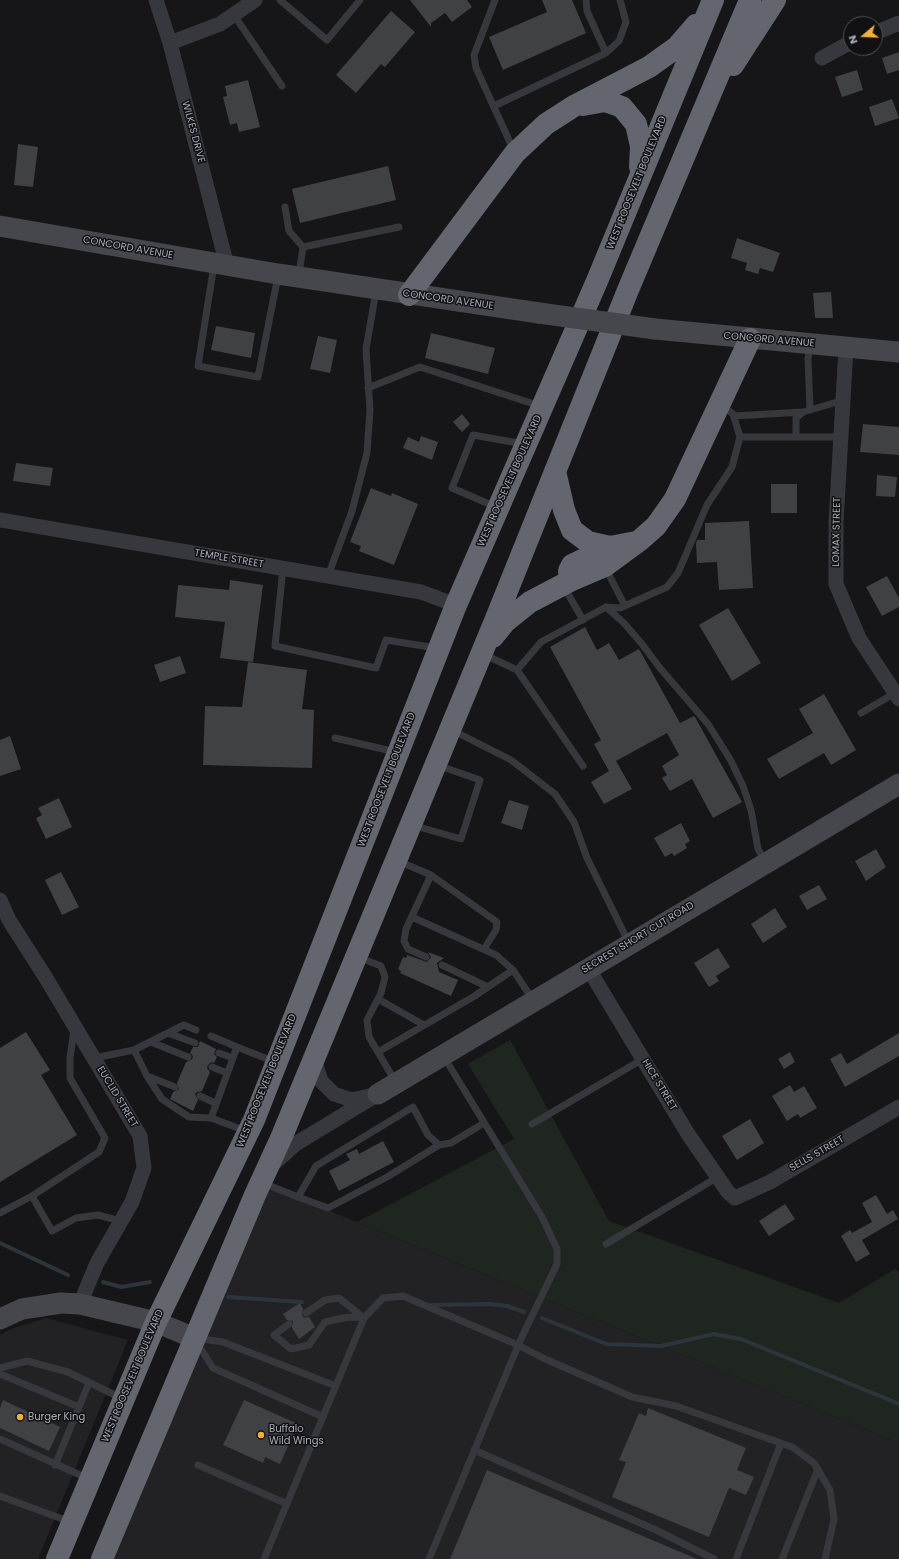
<!DOCTYPE html>
<html>
<head>
<meta charset="utf-8">
<style>
  body { margin:0 }
  #map { position:relative; width:899px; height:1559px; overflow:hidden; background:#161618; font-family:Poppins,sans-serif }
  canvas { display:block }
  .north { position:absolute; left:843px; top:16px; width:40px; height:40px; box-sizing:border-box; background:#111113; border:1px solid #4d4f55; border-radius:50%; rotate:251deg; font-size:11px; font-weight:700; line-height:16px; text-align:center; color:#a8adb8 }
  .north::after { content:''; display:block; margin:auto; width:14px; height:18px; background:#f2b134; clip-path:polygon(50% 0,100% 100%,50% 72%,0 100%) }
</style>
</head>
<body>
<div id="map">
<canvas width="899" height="1559"></canvas>
<div class="north">N</div>
</div>
<script>
const ctx = document.querySelector('canvas').getContext('2d');
ctx.lineJoin = 'round';
function paint(path, color) {
  ctx.fillStyle = color;
  ctx.fill(path, 'evenodd');
}
function shape(rows) {
  const path = new Path2D();
  for (const r of rows) {
    path.moveTo(r[0], r[1]);
    for (let i = 2; i < r.length; i += 2) path.lineTo(r[i], r[i + 1]);
  }
  return path;
}
function trace(path, color, width, dash) {
  ctx.strokeStyle = color;
  ctx.lineWidth = width;
  ctx.lineCap = dash ? 'butt' : 'round';
  ctx.setLineDash(dash || []);
  ctx.stroke(path);
}
function write(font, color, halo, rows, align = 'center') {
  ctx.font = font + ' Poppins,sans-serif';
  ctx.lineWidth = 3;
  ctx.setLineDash([]);
  ctx.textBaseline = 'middle';
  ctx.strokeStyle = halo;
  ctx.fillStyle = color;
  for (const [text, x, y, turn = 0] of rows) {
    ctx.save();
    ctx.translate(x, y);
    ctx.rotate((+turn || 0) * Math.PI / 180);
    ctx.textAlign = isNaN(turn) ? turn : align;
    if (halo) ctx.strokeText(text, 0, 0);
    ctx.fillText(text, 0, 0);
    ctx.restore();
  }
}
paint(shape([
  [261,1183,899,1443,899,1559,110,1559],
  [46,1318,128,1340,38,1559,0,1559,0,1335,11,1329]
]), '#222225');
paint(shape([
  [510,1040,609,1221,839,1303,895,1269,899,1272,899,1443,357,1222,514,1139,468,1064]
]), '#1e261f');
trace(shape([
  [0,1243,68,1275],
  [103,1282,121,1287,150,1282],
  [228,1297,302,1302],
  [432,1305,490,1304,507,1306,524,1312],
  [542,1318,606,1344,661,1346,714,1334,741,1339,899,1404]
]), '#2c353c', 4);
paint(shape([
  [410,0,467,0,472,7,452,22,445,13,431,23,431,27],
  [542,0,572,0,586,33,503,70,489,37,547,12],
  [391,11,415,32,385,67,381,64,356,93,336,75],
  [899,52,899,70,887,74,882,58],
  [857,70,863,90,842,97,835,77],
  [248,80,260,127,239,132,237,123,230,125,223,97,227,96,225,86],
  [892,99,899,118,875,126,869,107],
  [18,144,38,147,33,187,14,185],
  [388,166,396,200,300,223,292,189],
  [737,238,780,253,773,272,760,268,758,274,745,270,747,263,731,258],
  [831,292,833,318,815,318,813,293],
  [216,326,255,333,251,358,211,350],
  [431,333,495,348,488,374,425,358],
  [318,336,337,340,330,373,310,369],
  [462,414,470,424,462,432,453,422],
  [863,424,899,427,899,455,860,452],
  [421,436,438,442,432,460,403,448,408,437,419,442],
  [16,463,53,468,50,486,13,481],
  [877,475,897,477,895,497,876,496],
  [771,484,797,484,797,513,771,513],
  [371,488,391,496,392,493,418,504,394,565,359,551,361,546,350,542],
  [749,521,753,588,719,590,717,562,697,563,696,544,697,540,705,540,705,523],
  [887,576,899,598,899,607,882,616,866,587],
  [230,580,263,585,253,662,220,658,225,622,175,617,178,585,229,590],
  [728,608,761,663,732,681,699,625],
  [585,627,597,650,609,643,619,660,639,649,680,723,694,716,695,717,742,802,713,818,692,779,670,791,662,778,667,775,662,766,679,755,667,733,616,761,632,789,604,804,591,782,609,771,594,744,601,740,550,647],
  [180,656,186,673,160,682,154,665],
  [248,662,307,670,302,709,314,710,312,768,203,765,205,706,242,707],
  [824,694,856,750,831,765,824,753,779,779,767,759,813,733,799,709],
  [10,736,21,769,0,776,0,740],
  [59,798,72,827,46,839,36,818,42,815,38,808],
  [509,800,529,806,522,830,501,823],
  [681,823,690,841,685,844,687,848,674,856,672,853,665,857,654,838],
  [876,849,886,867,866,881,855,861],
  [61,872,79,907,62,915,45,880],
  [819,885,827,899,807,910,799,896],
  [775,908,787,927,763,943,751,924],
  [718,948,730,967,716,976,719,981,709,987,694,963],
  [428,952,444,958,437,963,439,972,458,980,451,996,400,973,401,971,398,969,403,957,406,958,407,955,427,962,431,957],
  [26,1032,50,1070,41,1075,77,1135,0,1182,0,1048],
  [899,1033,899,1056,845,1087,830,1059,841,1053,847,1064],
  [200,1041,216,1049,214,1054,217,1057,214,1063,211,1062,208,1065,207,1068,210,1072,202,1091,197,1092,195,1094,198,1100,193,1111,170,1099,173,1092,179,1089,177,1083,186,1062,192,1059,193,1056,190,1053,193,1047,198,1047],
  [790,1052,795,1062,784,1069,778,1059],
  [790,1085,794,1092,804,1086,817,1108,800,1118,798,1114,787,1121,772,1096],
  [750,1119,764,1143,737,1160,722,1136],
  [383,1141,394,1162,339,1191,329,1171,350,1160,346,1154,357,1149,359,1154],
  [876,1195,887,1214,893,1210,898,1219,862,1240,870,1254,856,1262,841,1236,850,1230,852,1233,872,1222,862,1203],
  [785,1204,795,1219,769,1236,759,1221],
  [300,1303,303,1309,302,1315,304,1318,309,1317,315,1327,299,1339,292,1328,293,1321,287,1320,283,1314],
  [3,1400,60,1427,49,1451,0,1428,0,1408],
  [244,1400,298,1424,280,1464,265,1457,263,1463,223,1445],
  [648,1408,746,1448,737,1470,754,1477,746,1495,729,1488,709,1537,612,1497,626,1462,619,1460,639,1413,646,1416],
  [487,1470,697,1559,450,1559]
]), '#404145');
trace(shape([
  [280,0,327,40,360,0],
  [495,0,474,55,476,68,514,151],
  [234,15,282,86],
  [606,53,619,41,626,22,620,0],
  [494,106,606,53,587,11,586,0],
  [285,207,289,231,303,247,399,227],
  [214,265,198,366,258,377,278,276],
  [299,274,303,247],
  [368,388,420,367,540,406],
  [810,409,808,359,810,346],
  [734,416,803,412],
  [740,437,842,437],
  [796,437,796,418,803,412,844,400],
  [496,507,452,488,473,435,524,444],
  [283,568,275,646,376,668,386,640,436,648],
  [606,569,625,606],
  [328,576,352,511,367,453,370,410,366,349,376,291],
  [564,587,583,620],
  [606,607,624,623,642,644,660,668,708,724,730,759,743,786,751,810,758,849,765,861],
  [483,654,517,670,583,766],
  [517,670,541,642,606,607,620,608,667,587,678,573,707,505,732,467,740,437,733,414,722,405],
  [861,713,895,693],
  [452,730,511,760,555,794,574,822,587,858,629,943],
  [335,738,396,752],
  [412,825,461,839,480,780,437,765],
  [398,861,431,875,406,929,404,941,408,949,426,957],
  [431,875,497,922,496,930,484,949],
  [358,957,381,966,385,977,381,993,367,1020,369,1037,395,1081],
  [442,965,488,987],
  [513,970,533,1000],
  [378,999,424,1025],
  [74,1030,70,1058,70,1078,105,1138,99,1152,32,1196,52,1231,76,1218,98,1215,120,1221],
  [168,1033,195,1043],
  [211,1036,237,1047],
  [151,1042,188,1057],
  [134,1050,184,1025,196,1030],
  [378,1052,473,997,513,970,496,955,412,917],
  [219,1053,233,1058],
  [94,1058,134,1050,147,1076,162,1099,189,1117,211,1118],
  [212,1067,227,1073],
  [147,1076,175,1087],
  [200,1096,215,1103],
  [532,1124,643,1059],
  [246,1131,211,1118,237,1047,275,1062],
  [439,1145,428,1135,413,1107,316,1166,298,1197,328,1208,387,1177,439,1145,451,1143,484,1123],
  [263,1183,298,1197],
  [0,1213,32,1196],
  [606,1244,718,1177],
  [289,1324,274,1335,291,1349,309,1345,325,1322,348,1317,364,1318,339,1298,325,1300,306,1313],
  [0,1368,27,1361,68,1372,121,1398],
  [0,1374,79,1407],
  [323,1417,213,1368,194,1338,223,1342,336,1386],
  [0,1439,87,1478],
  [474,1450,656,1530,714,1559],
  [55,1465,89,1383],
  [198,1465,287,1504],
  [0,1496,71,1522],
  [264,1559,364,1318,383,1298,403,1296,518,1345,543,1358,632,1397,676,1406,792,1447,814,1463,830,1490,834,1519,825,1559],
  [429,1559,520,1341,557,1264,557,1249,542,1217,444,1057],
  [736,1559,781,1443],
  [782,1559,818,1469]
]), '#37383d', 7);
trace(shape([
  [156,0,170,43,224,254,226,265],
  [875,33,899,23],
  [170,43,220,24,255,0],
  [822,58,851,42],
  [846,348,836,522,836,584,859,638,899,699],
  [0,520,421,592,456,605],
  [0,900,9,920,46,978,140,1136,144,1168,132,1202,97,1263,80,1304],
  [588,968,688,1134,728,1192,735,1198,770,1182,899,1107],
  [314,1059,321,1081,334,1094,352,1100,369,1096],
  [271,1166,297,1143,378,1094]
]), '#37383d', 15);
trace(shape([
  [0,226,278,274,539,313],
  [655,329,899,352],
  [378,1094,899,784],
  [0,1319,22,1309,61,1303,80,1304,156,1322,194,1338]
]), '#45474d', 21);
trace(shape([
  [733,65,775,0],
  [583,105,605,101,622,107,636,124,641,146,640,167],
  [409,295,515,153,546,124,574,106,649,67,677,47,696,25],
  [555,471,564,510,572,530,588,542,610,547,636,542],
  [570,581,569,571,572,565,610,547],
  [493,637,505,622,530,602,570,581,605,566,639,541,656,526,675,499,750,339],
  [57,1559,156,1322,254,1120,456,605,597,281,713,0],
  [102,1559,255,1195,282,1136,495,621,628,290,750,0]
]), '#63666e', 22);
trace(shape([
  [539,313,655,329]
]), '#45474d', 21);
for (const [x, y, r, color] of [
  [20,1417,4,"#f2b134"],
  [261,1435,4,"#f2b134"]
]) {
  const dot = new Path2D();
  dot.arc(x, y, r, 0, 2 * Math.PI);
  ctx.fillStyle = color;
  ctx.fill(dot);
  trace(dot, '#111113', 1.5);
}
write('10px', '#a8adb8', '#111113', [
  ["WILKES DRIVE",193,132,75],
  ["WEST ROOSEVELT BOULEVARD",637,183,-68],
  ["CONCORD AVENUE",128,248,10],
  ["CONCORD AVENUE",448,300,8],
  ["CONCORD AVENUE",769,340,5],
  ["WEST ROOSEVELT BOULEVARD",510,481,-66],
  ["LOMAX STREET",837,532,-89],
  ["TEMPLE STREET",229,559,10],
  ["WEST ROOSEVELT BOULEVARD",387,780,-69],
  ["SECREST SHORT CUT ROAD",638,938,-31],
  ["WEST ROOSEVELT BOULEVARD",267,1081,-68],
  ["HICE STREET",659,1085,59],
  ["EUCLID STREET",117,1097,59],
  ["SELLS STREET",817,1154,-30],
  ["WEST ROOSEVELT BOULEVARD",133,1376,-67]
]);
write('10px', '#a8adb8', '#111113', [
  ["Burger King",28,1417],
  ["Buffalo",269,1429],
  ["Wild Wings",269,1441]
], 'left');
</script>
</body>
</html>
